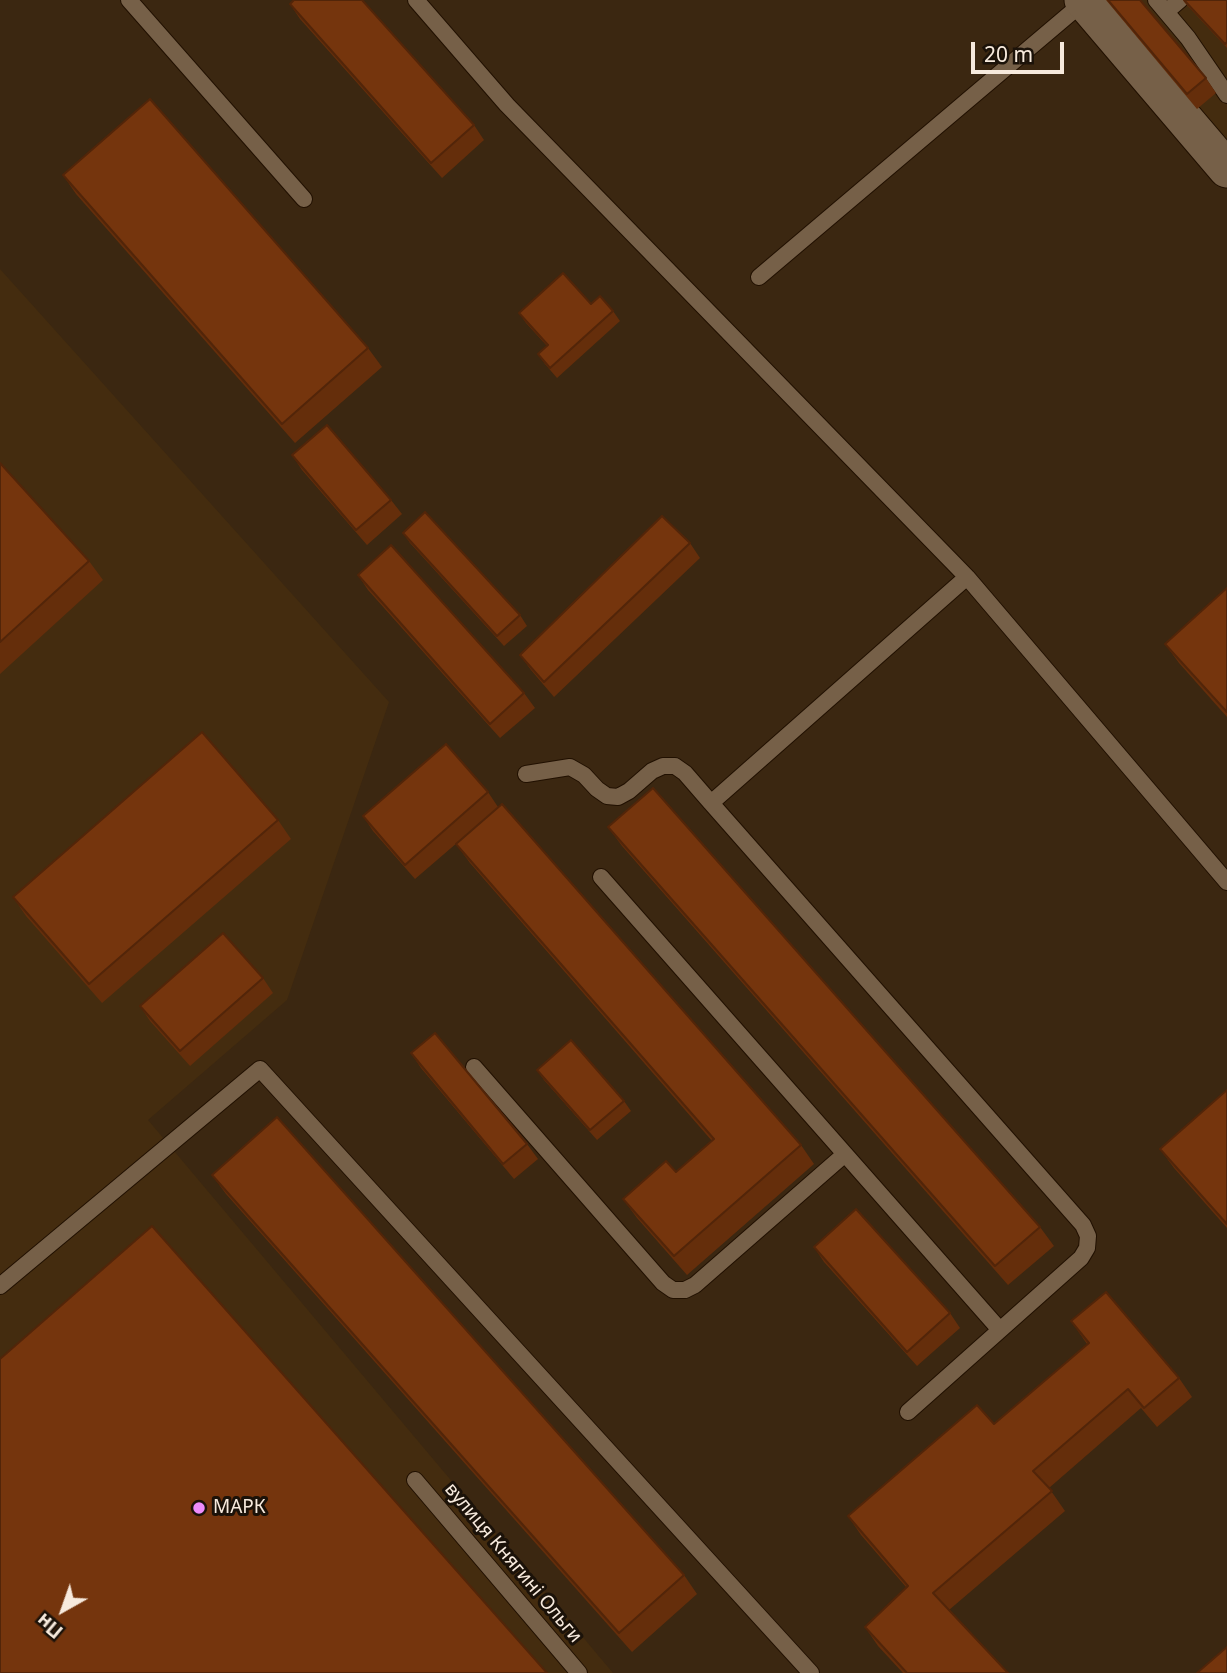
<!DOCTYPE html>
<html>
<head>
<meta charset="utf-8">
<style>
  body { margin:0 }
  #map { position:relative; width:1227px; height:1673px; overflow:hidden; background:#3b2711; font-family:"Noto Sans",sans-serif }
  canvas { display:block }
  .north { position:absolute; left:28px; top:1575px; width:70px; height:70px; -webkit-text-stroke:5px #1b1209; paint-order:stroke; rotate:220deg; font-size:19px; font-weight:700; line-height:28px; text-align:center; color:#f7eadd }
  .north::after { content:''; display:block; margin:auto; width:24px; height:32px; background:#f7eadd; clip-path:polygon(50% 0,100% 100%,50% 72%,0 100%) }
  .scale { position:absolute; left:971px; top:42px; width:93px; height:32px; box-sizing:border-box; border:4px solid #f7eadd; border-top:0; padding-left:9px; font-size:21px; line-height:24px; white-space:nowrap; color:#f7eadd; -webkit-text-stroke:5px #1b1209; paint-order:stroke }
</style>
</head>
<body>
<div id="map">
<canvas width="1227" height="1673"></canvas>
<div class="north">Пн</div>
<div class="scale">20 m</div>
</div>
<script>
const ctx = document.querySelector('canvas').getContext('2d');
ctx.lineJoin = 'round';
function paint(path, color) {
  ctx.fillStyle = color;
  ctx.fill(path, 'evenodd');
}
function toPath(rows) {
  const path = new Path2D();
  for (const r of rows) {
    path.moveTo(r[0], r[1]);
    for (let i = 2; i < r.length; i += 2) path.lineTo(r[i], r[i + 1]);
  }
  return path;
}
function strokePath(path, color, width, dash) {
  ctx.strokeStyle = color;
  ctx.lineWidth = width;
  ctx.lineCap = dash ? 'butt' : 'round';
  ctx.setLineDash(dash || []);
  ctx.stroke(path);
}
function drawText(font, color, halo, rows, align = 'center') {
  ctx.font = font + ' "Noto Sans",sans-serif';
  ctx.lineWidth = 6;
  ctx.setLineDash([]);
  ctx.textBaseline = 'middle';
  ctx.strokeStyle = halo;
  ctx.fillStyle = color;
  for (const [text, x, y, turn = 0] of rows) {
    ctx.save();
    ctx.translate(x, y);
    ctx.rotate((+turn || 0) * Math.PI / 180);
    ctx.textAlign = isNaN(turn) ? turn : align;
    if (halo) ctx.strokeText(text, 0, 0);
    ctx.fillText(text, 0, 0);
    ctx.restore();
  }
}
paint(toPath([
  [1103,0,1227,0,1227,143],
  [0,269,389,702,287,1000,148,1120,613,1673,0,1673]
]), '#442c0f');
const service = toPath([
  [129,0,304,199],
  [416,0,507,105,967,577,1227,882],
  [1156,0,1188,38,1227,95],
  [1166,12,1180,0],
  [759,277,1085,1],
  [526,774,570,767,584,775,597,789,607,796,618,797,629,791,652,771,663,766,675,766,685,773,711,803],
  [601,877,1000,1330],
  [474,1067,663,1283,673,1290,685,1290,695,1285,845,1154],
  [0,1286,260,1069,811,1673],
  [908,1412,1081,1258,1087,1248,1088,1236,1083,1225,711,803,967,577],
  [415,1480,579,1673]
]);
const tertiary = toPath([
  [1083,0,1227,169]
]);
strokePath(service, '#211000', 18);
strokePath(tertiary, '#211000', 39);
strokePath(service, '#766048', 16);
strokePath(tertiary, '#766048', 37);
paint(toPath([
  [1106,0,1140,0,1206,78,1216,93,1197,109],
  [1183,0,1227,0,1227,48,1185,3],
  [290,4,474,125,484,140,442,178,300,19],
  [63,175,368,348,382,367,295,443,76,194],
  [613,311,620,321,557,378,545,364,538,354,547,346,526,323,519,313],
  [292,455,391,500,402,514,367,545,302,470],
  [0,463,89,561,103,580,0,674],
  [403,533,520,615,527,626,504,646,410,543],
  [690,543,700,558,554,697,531,670,520,655],
  [358,575,524,693,535,708,500,738,368,590],
  [1227,588,1227,717,1179,663,1165,644],
  [488,792,498,807,801,1145,814,1164,687,1275,637,1218,623,1199,676,1172,712,1141,470,863,456,844,472,830,415,879,373,831,363,816],
  [278,820,291,839,102,1003,26,916,13,897],
  [608,827,1040,1227,1054,1246,1008,1285,622,846],
  [263,978,273,993,190,1066,150,1021,140,1006],
  [411,1053,527,1144,538,1159,514,1179,421,1068],
  [537,1070,624,1101,631,1111,597,1140,544,1080],
  [1227,1090,1227,1228,1174,1168,1160,1149],
  [212,1175,684,1575,697,1594,632,1652,226,1194],
  [814,1247,950,1313,960,1328,917,1366,824,1262],
  [1071,1321,1179,1378,1192,1397,1157,1427,1141,1408,1049,1488,1065,1511,949,1610,1008,1673,903,1673,878,1646,865,1627,906,1587,861,1535,848,1516,994,1424,1087,1344]
]), '#652e0b');
const building = toPath([
  [294,0,362,0,474,125,431,163,290,4,294,0],
  [1108,0,1140,0,1206,78,1187,94,1108,0],
  [1184,0,1227,0,1227,42,1225,44,1184,0],
  [150,99,368,348,282,424,63,175,150,99],
  [563,273,591,304,600,296,613,311,550,368,538,354,548,345,519,313,563,273],
  [327,425,391,500,356,530,292,455,327,425],
  [0,463,89,561,0,642,0,463],
  [425,512,520,615,497,636,403,533,425,512],
  [662,516,690,543,544,682,520,655,662,516],
  [391,545,524,693,490,724,358,575,391,545],
  [1227,588,1227,712,1165,644,1227,588],
  [202,732,278,820,89,984,13,897,202,732],
  [446,744,488,792,405,865,363,816,446,744],
  [653,788,1040,1227,995,1266,608,827,653,788],
  [502,804,801,1145,674,1256,623,1199,666,1161,676,1172,714,1139,456,844,502,804],
  [223,933,263,978,180,1051,140,1006,223,933],
  [435,1033,527,1144,503,1164,411,1053,435,1033],
  [571,1040,624,1101,590,1130,537,1070,571,1040],
  [1227,1090,1227,1224,1160,1149,1227,1090],
  [277,1117,684,1575,619,1633,212,1175,277,1117],
  [856,1209,950,1313,907,1352,814,1247,856,1209],
  [152,1226,547,1673,0,1673,0,1359,152,1226],
  [1106,1292,1179,1378,1144,1408,1128,1389,1033,1471,1052,1491,933,1593,1008,1673,907,1673,865,1627,908,1586,848,1516,977,1405,994,1424,1089,1343,1071,1321,1106,1292],
  [1227,1647,1227,1673,1197,1673,1227,1647]
]);
paint(building, '#75350d');
strokePath(building, '#522509', 2);
for (const [x, y, r, color] of [
  [199,1508,7,"#ed8cfa"]
]) {
  const dot = new Path2D();
  dot.arc(x, y, r, 0, 2 * Math.PI);
  ctx.fillStyle = color;
  ctx.fill(dot);
  strokePath(dot, '#1b1209', 2.5);
}
drawText('19px', '#f7eadd', '#1b1209', [
  ["МАРК",213,1508]
], 'left');
drawText('19px', '#f7eadd', '#1b1209', [
  ["вулиця Княгині Ольги",513,1563,50]
]);
</script>
</body>
</html>
